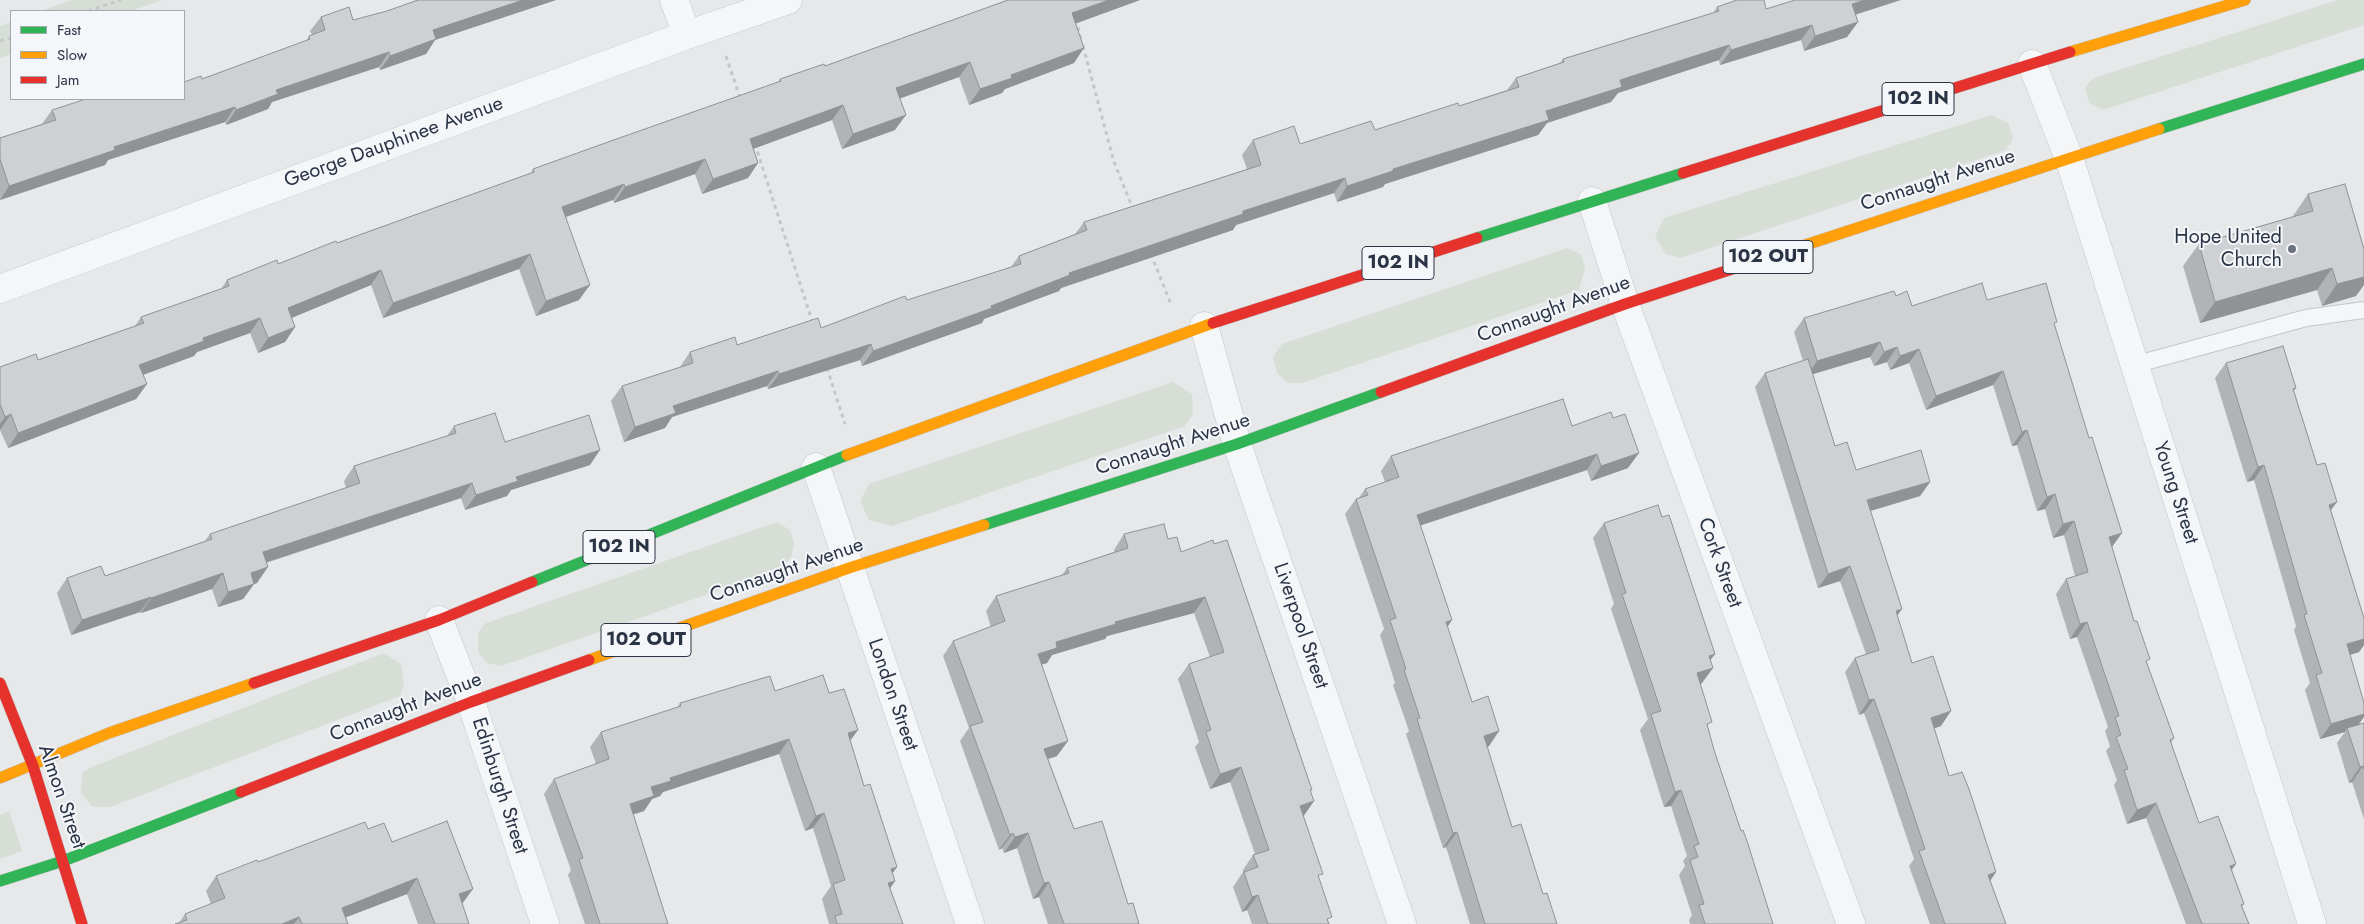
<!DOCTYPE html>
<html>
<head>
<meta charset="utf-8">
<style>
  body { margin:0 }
  #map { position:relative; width:2364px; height:924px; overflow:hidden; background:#e6e8ea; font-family:Jost,sans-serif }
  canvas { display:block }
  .legend { position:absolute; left:10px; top:10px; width:175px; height:90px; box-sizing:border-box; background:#f4f6f9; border:1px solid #a4a8b1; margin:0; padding:6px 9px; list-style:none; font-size:15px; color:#2b3445 }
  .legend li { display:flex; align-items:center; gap:10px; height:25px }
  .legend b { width:25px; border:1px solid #a4a8b1 }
</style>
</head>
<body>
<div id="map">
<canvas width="2364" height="924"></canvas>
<ul class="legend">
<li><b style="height:6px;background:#30b455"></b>Fast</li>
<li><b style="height:6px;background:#ff9f0a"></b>Slow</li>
<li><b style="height:6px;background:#e5322d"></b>Jam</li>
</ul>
</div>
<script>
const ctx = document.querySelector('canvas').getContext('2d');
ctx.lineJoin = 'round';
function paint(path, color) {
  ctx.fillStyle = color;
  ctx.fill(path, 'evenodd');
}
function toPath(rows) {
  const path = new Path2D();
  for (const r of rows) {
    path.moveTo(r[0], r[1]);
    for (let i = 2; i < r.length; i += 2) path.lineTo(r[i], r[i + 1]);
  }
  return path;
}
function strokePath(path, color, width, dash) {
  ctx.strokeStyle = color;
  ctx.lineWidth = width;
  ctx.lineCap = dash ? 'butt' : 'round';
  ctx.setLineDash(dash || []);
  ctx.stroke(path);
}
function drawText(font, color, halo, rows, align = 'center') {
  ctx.font = font + ' Jost,sans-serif';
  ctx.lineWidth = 4;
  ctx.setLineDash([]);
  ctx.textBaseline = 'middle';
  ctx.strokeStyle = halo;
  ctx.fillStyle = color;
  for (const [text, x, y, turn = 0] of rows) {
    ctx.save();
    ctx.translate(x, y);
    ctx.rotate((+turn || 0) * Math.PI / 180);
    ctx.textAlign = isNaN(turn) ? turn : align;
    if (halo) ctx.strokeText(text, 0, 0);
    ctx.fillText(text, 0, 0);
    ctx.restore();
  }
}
paint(toPath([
  [72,0,162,0,131,11,41,11],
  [2338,0,2364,0,2364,25,2103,110,2089,103,2085,87,2094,78],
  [11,22,11,54,0,58,0,26],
  [1992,115,2009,124,2013,139,2006,150,1680,258,1666,254,1655,237,1664,218],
  [1567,248,1582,255,1585,269,1579,290,1302,383,1288,383,1277,373,1273,357,1282,344],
  [1173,382,1192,394,1193,414,1185,426,892,526,869,520,860,501,869,484],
  [777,522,790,530,794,543,791,557,783,568,501,666,487,663,478,652,478,634,484,624],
  [384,653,401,664,404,683,400,696,110,807,93,807,81,793,82,773,94,766],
  [9,811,22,851,0,859,0,815]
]), '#d6ded6');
const lane = toPath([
  [2134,365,2306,318,2364,310]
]);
const street = toPath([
  [674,0,687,35],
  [2032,64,2069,158,2312,924],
  [1592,201,1625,304,1851,924],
  [0,289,687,35,788,0],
  [1204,326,1237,444,1402,924],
  [816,467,970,924],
  [439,620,471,702,545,924]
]);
const fast = toPath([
  [2159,129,2364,64],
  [1477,238,1683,173],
  [984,525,1237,444,1381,392],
  [532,582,847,455],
  [0,881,63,861,241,792]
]);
const slow = toPath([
  [2070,52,2245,0],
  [1781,253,2159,129],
  [847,455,1213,323],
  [589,660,849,568,984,525],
  [0,778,109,733,254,683]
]);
const jam = toPath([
  [1683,173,2070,52],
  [1213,323,1477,238],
  [1381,392,1625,304,1781,253],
  [0,683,33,766,82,924],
  [254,683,439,620,532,582],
  [241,792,471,702,589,660]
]);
strokePath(lane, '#c4c6c8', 18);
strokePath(street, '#c4c6c8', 29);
strokePath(fast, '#c4c6c8', 12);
strokePath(slow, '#c4c6c8', 12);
strokePath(jam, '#c4c6c8', 12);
strokePath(toPath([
  [88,11,121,0],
  [1076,19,1081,40],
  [0,41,11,38],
  [1083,46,1114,162,1133,209],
  [726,56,740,98],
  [755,144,813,324],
  [1151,254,1170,302],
  [827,368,845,424]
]), '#c5c6ca', 3, [4, 4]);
strokePath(lane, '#f5f6f7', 16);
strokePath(street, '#f5f6f7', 28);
strokePath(fast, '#30b455', 11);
strokePath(slow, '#ff9f0a', 11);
strokePath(jam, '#e5322d', 11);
paint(toPath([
  [418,0,556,0,435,40,426,54,380,70,379,67,272,102,268,109,226,125,225,122,108,160,105,165,0,200,0,138,42,124,52,110,184,99,202,79,306,41,309,36,312,35,310,31,321,17,353,20,387,11],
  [1008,0,1140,0,1076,23,1074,63,1005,89,1002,93,969,105,959,77,900,98,895,130,842,149,832,120,753,149,758,163,748,178,702,194,695,174,614,203,613,200,566,217,579,300,536,316,519,269,383,318,371,285,291,318,295,327,285,342,258,353,250,333,197,352,194,356,143,375,147,384,136,399,8,448,0,430,0,367,38,360,135,326,141,317,221,289,227,280,278,264,337,243,531,173,533,169,778,82,780,79,825,66],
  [1717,7,1856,15,1858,22,1847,37,1804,51,1801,40,1720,65,1719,60,1618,93,1611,102,1547,123,1538,135,1385,184,1383,187,1337,202,1334,193,1236,225,1233,230,1061,288,1059,291,984,319,982,323,862,366,860,360,768,389,767,386,672,417,665,428,624,442,611,401,622,386,680,367,690,352,737,345,821,328,1011,267,1019,256,1075,234,1084,222,1247,169,1242,155,1253,140,1300,144,1375,130,1459,106,1507,90,1516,78,1560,63,1563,59,1713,13],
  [2308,194,2356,296,2322,306,2317,290,2200,323,2183,266,2199,244,2293,217,2293,216],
  [1896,296,1912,306,1987,300,2055,326,2112,547,2147,664,2174,738,2171,743,2199,823,2232,870,2244,904,2242,906,2249,924,2186,924,2146,818,2127,824,2114,785,2117,780,2106,751,2110,746,2105,731,2108,727,2077,637,2070,639,2056,594,2066,579,2075,576,2064,535,2053,538,2045,509,2037,511,2017,445,2012,446,1993,385,1926,410,1909,363,1890,370,1887,362,1874,366,1870,357,1812,374,1835,446,1856,470,1930,482,1920,496,1870,511,1897,616,1912,663,1941,726,1934,728,1949,776,1996,872,1990,881,2006,924,1930,924,1909,866,1914,859,1882,764,1864,713,1859,715,1845,672,1855,658,1866,654,1840,581,1818,588,1755,387,1765,373,1803,361,1794,332,1804,318],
  [2226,363,2296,388,2294,391,2364,618,2364,645,2359,652,2350,655,2364,717,2359,724,2364,723,2364,819,2352,782,2349,783,2337,743,2345,732,2320,739,2305,690,2310,683,2294,630,2296,626,2254,480,2247,482,2215,378],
  [1613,418,1628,468,1591,481,1587,470,1421,525,1447,627,1472,702,1499,731,1489,746,1487,747,1512,827,1557,924,1470,924,1446,847,1443,848,1406,734,1409,731,1393,685,1395,683,1380,635,1384,629,1345,514,1356,499,1359,498,1365,489,1385,482,1381,471,1391,456,1572,426],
  [454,426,505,442,590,465,511,490,507,496,465,510,461,498,266,563,257,583,254,584,243,599,218,607,212,589,141,613,140,612,71,635,57,593,67,578,105,576,205,541,210,534,346,488,344,481,354,466,447,436],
  [1662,517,1715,654,1710,660,1702,683,1700,684,1708,728,1714,750,1741,831,1773,924,1690,924,1689,920,1692,915,1679,875,1685,866,1683,861,1687,856,1671,806,1664,807,1640,730,1648,719,1611,609,1614,604,1593,538,1604,523],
  [1124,534,1168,539,1181,552,1310,792,1314,801,1303,816,1329,924,1252,924,1247,910,1242,912,1233,887,1243,872,1243,870,1253,855,1255,854,1230,782,1210,789,1195,747,1199,742,1178,679,1189,664,1210,657,1194,613,1107,636,1105,639,1052,655,1047,663,1042,664,1057,756,1048,759,1074,829,1128,904,1139,924,1048,924,1039,897,1033,899,1017,848,1004,853,1002,848,999,850,960,741,969,728,943,656,953,641,991,627,986,611,996,596,1062,575,1067,568,1114,552,1114,550],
  [775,691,829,693,850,740,864,786,897,867,892,873,895,881,890,888,903,924,829,924,822,899,831,886,813,828,805,831,779,754,663,792,660,796,652,799,644,811,633,814,668,924,585,924,568,875,571,870,544,794,554,779,596,764,590,747,601,732,677,708,680,703],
  [368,829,392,842,462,904,469,924,418,924,407,894,346,917,348,924,175,924,179,923,185,914,211,904,206,891,216,876,258,862]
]), '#b1b3b5');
paint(toPath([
  [523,0,556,0,435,40,426,54,380,70,390,56,433,30],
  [1109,0,1140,0,1061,29,1072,13],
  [1865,0,1901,0,1842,19,1852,4],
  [1858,22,1847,37,1804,51,1815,36],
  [1812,25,1801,40,1720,65,1731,50],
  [1729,45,1719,60,1618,93,1611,102,1547,123,1538,135,1385,184,1383,187,1337,202,1347,186,1546,111,1620,80],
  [1084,48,1074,63,1005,89,1002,93,969,105,980,89,1011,75],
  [389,52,379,67,272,102,268,109,226,125,236,110,276,90],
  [970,62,959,77,885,104,896,88],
  [843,105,832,120,739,154,750,139],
  [235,107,225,122,108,160,105,165,0,200,9,186,114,147],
  [906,115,895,130,842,149,853,134],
  [705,159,695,174,614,203,625,187],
  [758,163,748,178,702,194,713,179],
  [1345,178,1334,193,1236,225,1233,230,1061,288,1059,291,984,319,982,323,862,366,873,351,991,306,1069,273,1243,211],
  [624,184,613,200,551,222,562,207],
  [530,254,519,269,383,318,393,303],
  [2332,268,2317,290,2200,323,2215,302],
  [381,270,371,285,277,324,288,308],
  [2364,277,2364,285,2356,296,2322,306,2337,284],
  [590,285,579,300,536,316,546,301],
  [260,318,250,333,197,352,194,356,129,380,139,365,203,338],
  [295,327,285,342,258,353,268,338],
  [1880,342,1870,357,1807,376,1817,361],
  [871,344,860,360,768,389,779,374],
  [1897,347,1887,362,1874,366,1884,352],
  [1919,349,1909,363,1890,370,1900,356],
  [778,371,767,386,672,417,665,428,624,442,635,427,673,406],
  [2003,371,1993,385,1926,410,1936,396],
  [147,384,136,399,8,448,18,433],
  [11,414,0,430,0,424,5,417],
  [2027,430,2017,445,2012,446,2022,432],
  [600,450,590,465,511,490,507,496,465,510,476,495,516,477],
  [1639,453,1628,468,1591,481,1601,466],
  [1597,454,1587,470,1407,530,1417,515],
  [2264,465,2254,480,2247,482,2258,467],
  [1930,482,1920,496,1857,515,1867,500],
  [472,483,461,498,252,567,263,552],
  [2055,494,2045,509,2037,511,2047,497],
  [2337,502,2326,517,2329,505],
  [2074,521,2064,535,2053,538,2063,524],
  [2122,533,2112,547,2099,551,2109,537],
  [1850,566,1840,581,1818,588,1828,574],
  [268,567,257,583,243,587,254,584,243,599,218,607,228,592,251,573],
  [223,573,212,589,141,613,151,598],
  [151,597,140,612,71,635,82,620],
  [1205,597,1194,613,1107,636,1105,639,1052,655,1047,663,1028,669,1038,654,1056,642,1115,622],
  [1902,609,1892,623,1896,611],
  [1452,620,1442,635,1446,622],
  [2087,622,2077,637,2070,639,2080,624],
  [2364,639,2364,645,2359,652,2336,659,2347,644],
  [1715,654,1704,669,1709,656],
  [1713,668,1702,683,1686,689,1697,673],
  [1874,699,1864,713,1859,715,1869,700],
  [1951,711,1941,726,1921,733,1931,718],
  [2364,714,2364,717,2356,728,2347,728,2345,732,2320,739,2331,724],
  [858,730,847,745,848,733],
  [1499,731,1489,746,1473,751,1484,736],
  [789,739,779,754,663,792,660,796,652,799,644,811,619,819,630,804,651,787,670,778],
  [1068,741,1057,756,1033,764,1044,749],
  [2363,766,2352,782,2349,783,2360,767],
  [1241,767,1230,782,1210,789,1220,774],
  [1681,790,1671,806,1664,807,1675,792],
  [1314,801,1303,817,1300,806],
  [2156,803,2146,818,2127,824,2137,810],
  [824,813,813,828,805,831,816,816],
  [1457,832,1446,847,1443,848,1453,833],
  [1013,833,1002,848,999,850,1010,835],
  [1028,833,1017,848,1004,853,1015,837],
  [2236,864,2226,878,2230,866],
  [897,867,886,882,891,869],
  [1996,872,1986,887,1988,875],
  [417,878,407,894,331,923,342,908],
  [895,881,885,896,888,883],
  [1049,882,1039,897,1033,899,1044,883],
  [473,889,462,904,459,894],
  [1258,895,1247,910,1242,912,1252,897],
  [299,917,294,924,282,924]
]), '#909294');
const building = toPath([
  [418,0,523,0,433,30,436,39,390,56,389,52,276,90,278,94,236,110,235,107,114,147,115,150,9,186,0,159,0,138,56,120,52,110,86,99,184,99,184,82,201,76,202,79,310,39,309,36,325,30,321,17,349,7,353,20,387,11,418,0],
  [1008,0,1109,0,1072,13,1084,48,1011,75,1012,78,980,89,970,62,896,88,906,115,853,134,843,105,750,139,758,163,713,179,705,159,625,187,624,184,562,207,590,285,546,301,530,254,393,303,381,270,288,308,295,327,268,338,260,318,203,338,204,341,139,365,147,384,18,433,11,414,5,417,0,404,0,367,36,354,38,360,144,323,141,317,229,286,227,280,277,260,278,264,336,241,337,243,534,172,533,169,608,142,781,81,780,79,824,64,825,66,1008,0],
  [1737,0,1764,0,1766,9,1795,0,1865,0,1852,4,1858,22,1815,36,1812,25,1731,50,1729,45,1620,80,1622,87,1546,111,1549,120,1393,169,1393,171,1347,186,1345,178,1243,211,1243,214,1069,273,1070,275,991,306,992,308,873,351,871,344,779,374,778,371,673,406,676,413,635,427,622,386,693,363,690,352,735,337,737,345,818,318,821,328,905,296,907,300,1021,264,1019,256,1087,230,1084,222,1261,165,1253,140,1294,126,1300,144,1371,121,1375,130,1458,103,1459,106,1519,87,1516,78,1564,62,1563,59,1719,11,1717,7,1737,0],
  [2345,184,2364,249,2364,277,2337,284,2332,268,2215,302,2199,244,2313,211,2308,194,2345,184],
  [1982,283,1987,300,2046,283,2057,322,2054,323,2089,438,2092,437,2122,533,2109,537,2134,621,2137,621,2150,659,2146,661,2174,738,2170,740,2199,823,2218,816,2236,864,2230,866,2244,904,2241,905,2249,924,2202,924,2156,803,2137,810,2124,770,2128,769,2116,737,2121,735,2115,717,2119,716,2087,622,2080,624,2066,579,2088,572,2074,521,2063,524,2055,494,2047,497,2027,430,2022,432,2003,371,1936,396,1919,349,1900,356,1897,347,1884,352,1880,342,1817,361,1804,318,1894,291,1896,296,1907,291,1912,306,1982,283],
  [2283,346,2296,388,2293,389,2317,465,2325,463,2337,502,2329,505,2364,618,2364,639,2347,644,2364,703,2364,714,2331,724,2316,675,2322,673,2304,615,2307,614,2264,465,2258,467,2226,363,2283,346],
  [1808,359,1835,446,1847,442,1856,470,1921,450,1930,482,1867,500,1902,609,1896,611,1912,663,1933,656,1951,711,1931,718,1949,776,1962,772,1969,789,1996,872,1988,875,2006,924,1945,924,1919,851,1925,849,1892,750,1874,699,1869,700,1855,658,1879,650,1850,566,1828,574,1765,373,1808,359],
  [1563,399,1572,426,1611,412,1613,418,1625,414,1639,453,1601,466,1597,454,1417,515,1452,620,1446,622,1472,702,1488,696,1499,731,1484,736,1512,827,1521,824,1543,894,1547,893,1557,924,1485,924,1457,832,1453,833,1417,719,1420,718,1404,670,1406,669,1390,620,1396,618,1356,499,1368,495,1365,489,1399,477,1391,456,1563,399],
  [495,413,505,442,589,415,600,450,516,477,518,481,476,495,472,483,263,552,268,567,251,573,254,584,228,592,223,573,151,598,151,597,82,620,67,578,101,566,105,576,212,539,210,534,360,483,354,466,456,433,454,426,495,413],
  [1658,505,1662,517,1669,515,1715,654,1709,656,1713,668,1697,673,1712,722,1707,724,1714,750,1741,831,1743,830,1747,841,1773,924,1705,924,1699,905,1704,904,1690,860,1698,857,1694,846,1699,844,1681,790,1675,792,1651,714,1661,711,1622,594,1626,593,1604,523,1658,505],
  [1164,524,1168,539,1177,537,1181,552,1213,540,1214,544,1227,540,1312,790,1310,790,1314,801,1300,806,1323,874,1318,875,1332,917,1327,919,1329,924,1268,924,1258,895,1252,897,1244,872,1258,867,1253,855,1269,850,1241,767,1220,774,1206,732,1211,730,1189,664,1224,652,1205,597,1115,622,1116,624,1056,642,1057,648,1038,654,1068,741,1044,749,1074,829,1102,821,1128,904,1133,903,1139,924,1064,924,1049,882,1044,883,1028,833,1015,837,1013,833,1010,835,970,726,983,722,953,641,1005,621,996,596,1069,573,1067,568,1128,548,1124,534,1164,524],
  [823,675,829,693,844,689,858,730,848,733,864,786,870,784,897,867,891,869,895,881,888,883,903,924,837,924,835,916,842,914,833,884,845,880,824,813,816,816,789,739,670,778,671,781,651,787,654,796,630,804,668,924,600,924,579,859,583,858,554,779,609,759,601,732,681,706,680,703,770,676,775,691,823,675],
  [2364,723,2364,769,2363,766,2360,767,2347,728,2364,723],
  [447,821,473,889,459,894,469,924,435,924,417,878,342,908,348,924,302,924,299,917,282,924,175,924,187,920,185,914,225,898,216,876,257,860,258,862,365,822,368,829,384,823,392,842,447,821]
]);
paint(building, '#ced0d3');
strokePath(building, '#909294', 1);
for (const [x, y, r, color] of [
  [2292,249,5,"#6c737f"]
]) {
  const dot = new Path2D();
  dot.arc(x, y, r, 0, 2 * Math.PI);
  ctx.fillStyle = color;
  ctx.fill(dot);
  strokePath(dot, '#f4f6f9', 2);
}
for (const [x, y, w] of [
  [1918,99,72],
  [1768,257,90],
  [1398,263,72],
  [619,547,72],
  [646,640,90]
]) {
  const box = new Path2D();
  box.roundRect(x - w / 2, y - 16.5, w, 33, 4);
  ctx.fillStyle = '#f4f6f9';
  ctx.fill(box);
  strokePath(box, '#2b3445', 1);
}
drawText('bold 19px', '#2b3445', null, [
  ["102 IN",1918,99],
  ["102 OUT",1768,257],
  ["102 IN",1398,263],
  ["102 IN",619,547],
  ["102 OUT",646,640]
]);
drawText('20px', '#2b3445', '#f4f6f9', [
  ["George Dauphinee Avenue",394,143,-20],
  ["Connaught Avenue",1938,181,-18],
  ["Connaught Avenue",1554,310,-20],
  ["Connaught Avenue",1173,445,-18],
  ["Young Street",2175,493,72],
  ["Cork Street",1719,563,70],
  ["Connaught Avenue",787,571,-19],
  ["Liverpool Street",1300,626,71],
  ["London Street",892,695,71],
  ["Connaught Avenue",406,708,-21],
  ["Edinburgh Street",499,786,72],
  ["Almon Street",61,797,71]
]);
drawText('20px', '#2b3445', '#f4f6f9', [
  ["Hope United",2282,238],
  ["Church",2282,261]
], 'right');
</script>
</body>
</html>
